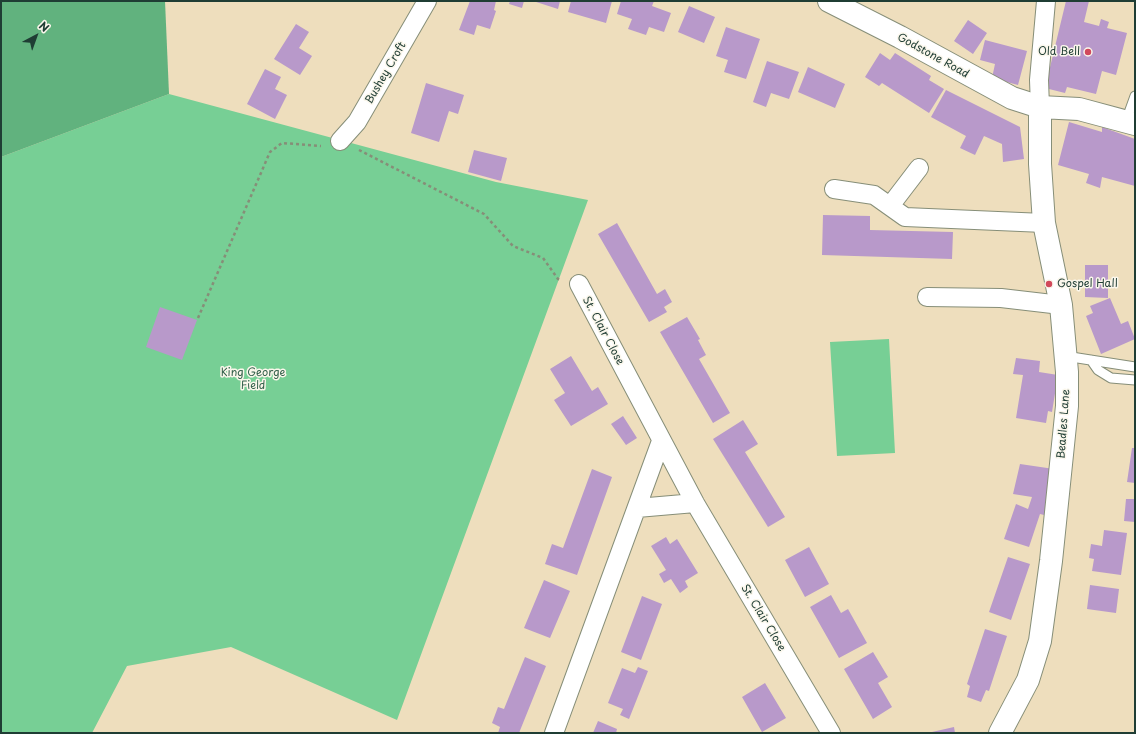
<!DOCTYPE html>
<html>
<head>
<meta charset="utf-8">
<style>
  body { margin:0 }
  #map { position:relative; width:1136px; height:734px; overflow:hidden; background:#eedebd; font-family:"Playpen Sans",sans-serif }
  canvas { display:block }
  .frame { position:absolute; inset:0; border:2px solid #1f3d34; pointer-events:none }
  .north { position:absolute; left:16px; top:16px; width:40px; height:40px; -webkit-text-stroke:3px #fbf7ec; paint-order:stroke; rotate:41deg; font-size:11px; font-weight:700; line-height:16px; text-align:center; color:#1f3d34 }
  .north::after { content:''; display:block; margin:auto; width:14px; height:18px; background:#1f3d34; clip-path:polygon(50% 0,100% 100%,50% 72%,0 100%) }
</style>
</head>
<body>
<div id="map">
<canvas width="1136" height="734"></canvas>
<div class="frame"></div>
<div class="north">N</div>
</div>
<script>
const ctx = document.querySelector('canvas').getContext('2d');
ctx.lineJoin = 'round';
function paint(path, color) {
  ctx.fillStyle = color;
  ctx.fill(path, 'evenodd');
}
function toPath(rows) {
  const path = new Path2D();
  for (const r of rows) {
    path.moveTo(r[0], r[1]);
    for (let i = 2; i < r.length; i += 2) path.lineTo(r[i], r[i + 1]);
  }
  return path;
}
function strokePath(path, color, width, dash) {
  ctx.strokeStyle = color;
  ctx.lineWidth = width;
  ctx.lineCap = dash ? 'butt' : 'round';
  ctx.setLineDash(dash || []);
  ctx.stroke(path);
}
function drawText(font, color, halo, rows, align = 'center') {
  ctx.font = font + ' "Playpen Sans",sans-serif';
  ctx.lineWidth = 3;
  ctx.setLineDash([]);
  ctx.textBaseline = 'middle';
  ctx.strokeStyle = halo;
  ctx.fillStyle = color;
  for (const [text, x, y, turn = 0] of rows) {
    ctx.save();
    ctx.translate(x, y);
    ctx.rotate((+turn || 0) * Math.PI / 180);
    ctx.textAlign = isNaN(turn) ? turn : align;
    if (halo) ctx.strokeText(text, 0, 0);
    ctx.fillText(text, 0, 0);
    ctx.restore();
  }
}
paint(toPath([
  [169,94,496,182,588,200,397,720,231,647,127,666,92,733,1,733,1,157],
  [889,339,895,453,837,456,830,342]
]), '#77cf95');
paint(toPath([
  [1,1,165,1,169,94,1,157]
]), '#61b27e');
paint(toPath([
  [470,1,496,1,494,10,496,11,490,29,477,25,474,35,459,30],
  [510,1,524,1,522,8,509,4],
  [533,1,560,1,558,9],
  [571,1,612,1,606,23,568,12],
  [621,1,654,1,652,6,671,13,664,32,649,27,646,35,628,29,632,19,617,14],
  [1066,1,1089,1,1084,22,1099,26,1101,19,1109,22,1107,28,1127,33,1116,75,1102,71,1096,94,1067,87,1065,93,1045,88],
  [689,6,715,17,704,43,678,32],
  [968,20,987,33,973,54,954,41],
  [296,24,309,32,299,48,312,56,300,75,274,59],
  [726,27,760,39,746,79,724,72,728,60,716,56],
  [985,40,1027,51,1018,85,992,78,995,64,980,60],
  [880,53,890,60,895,53,931,76,929,80,944,89,929,113,882,83,879,86,865,77],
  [767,61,799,72,789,99,771,93,766,107,753,102],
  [808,67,845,84,835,108,798,92],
  [265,69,281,77,275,89,287,95,275,119,247,104],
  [426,83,464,95,458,114,449,111,439,142,411,133],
  [946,90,1020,127,1024,159,1003,162,1002,144,984,136,975,155,960,148,966,136,931,117],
  [1069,122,1102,132,1102,127,1135,139,1135,186,1102,177,1100,188,1086,183,1089,174,1058,165],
  [474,150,507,158,501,181,468,172],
  [823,215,870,216,870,230,953,232,952,259,822,255],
  [617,223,657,294,665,289,672,302,664,307,667,312,649,322,598,234],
  [1085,265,1108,265,1108,298,1085,297],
  [1110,298,1121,324,1128,321,1135,339,1101,354,1086,316,1093,313,1090,306],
  [160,307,197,320,182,360,146,347],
  [687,317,700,339,698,340,706,355,699,359,730,413,713,423,660,332],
  [571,356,592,391,598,387,608,404,571,426,554,400,565,393,550,369],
  [1016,358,1040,361,1039,372,1058,375,1052,412,1048,411,1046,423,1016,418,1023,375,1013,374],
  [623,416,637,438,626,445,611,424],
  [743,420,758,444,745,452,785,517,768,527,713,439],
  [1132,448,1135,448,1135,483,1127,482],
  [1020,464,1054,469,1049,499,1044,515,1040,514,1029,547,1004,539,1016,504,1028,509,1032,497,1013,494],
  [592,469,612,477,577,575,545,564,552,544,563,548],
  [1126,499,1135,499,1135,522,1124,521],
  [1104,530,1127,533,1121,575,1092,571,1094,559,1089,558,1091,544,1102,546],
  [666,537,670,544,677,539,698,573,685,581,688,587,680,593,671,579,664,583,659,574,666,570,651,546],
  [809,547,829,584,805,597,785,560],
  [1008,557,1030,564,1011,620,989,612],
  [544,580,570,591,550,638,524,628],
  [1090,585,1119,589,1116,613,1087,609],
  [831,595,841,613,848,609,867,643,839,658,810,607],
  [642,596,662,604,641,660,621,652],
  [985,629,1007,636,989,691,986,690,981,702,967,697,970,686,967,684],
  [873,652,888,677,878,683,892,707,873,719,844,669],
  [525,657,546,666,519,733,498,733,500,727,492,723,498,707,504,709],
  [638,667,648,671,629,719,620,715,623,709,608,703,622,668,635,673],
  [765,683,786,718,762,732,742,697],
  [598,721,617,729,616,733,593,733],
  [954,727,955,733,932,733,932,732]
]), '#b899ca');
const service = toPath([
  [1126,121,1135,96],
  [1065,356,1135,367],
  [1091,360,1098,370,1111,378,1135,380]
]);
const minor = toPath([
  [1040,107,1039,80,1046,1],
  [340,141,357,122,427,1],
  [834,189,874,195,905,217,1044,223],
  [890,206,919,168],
  [579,284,695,503,831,733],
  [927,297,1001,298,1061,305],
  [637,508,695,503],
  [554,733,661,441]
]);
const tertiary = toPath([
  [829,1,900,37,1012,98,1040,107,1079,109,1135,124],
  [1000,733,1028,680,1040,641,1051,561,1067,406,1067,372,1061,305,1044,223,1040,164,1040,107]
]);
strokePath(service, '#868e78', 11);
strokePath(minor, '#868e78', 20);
strokePath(tertiary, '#868e78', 24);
strokePath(toPath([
  [359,150,484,214,513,246,543,258,558,279,561,280],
  [198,318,270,152,282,143,321,146]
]), '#868e78', 2.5, [3, 3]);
strokePath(service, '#fff', 9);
strokePath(minor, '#fff', 18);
strokePath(tertiary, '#fff', 22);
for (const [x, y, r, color] of [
  [1088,52,4,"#d1495b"],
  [1049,284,4,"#d1495b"]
]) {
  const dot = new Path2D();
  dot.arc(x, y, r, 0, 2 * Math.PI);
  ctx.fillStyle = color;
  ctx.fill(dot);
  strokePath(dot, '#fbf7ec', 1.5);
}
drawText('11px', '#1f3d34', '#fbf7ec', [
  ["Old Bell",1080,52],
  ["Gospel Hall",1057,284,"left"]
], 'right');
drawText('11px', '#1f3d34', '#fbf7ec', [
  ["Godstone Road",933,56,29],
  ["Bushey Croft",386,73,-60],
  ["St. Clair Close",603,331,62],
  ["Beadles Lane",1064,424,-86],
  ["St. Clair Close",763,618,59]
]);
drawText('11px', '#35624c', '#fbf7ec', [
  ["King George",253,373],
  ["Field",253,386]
]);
</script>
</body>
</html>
